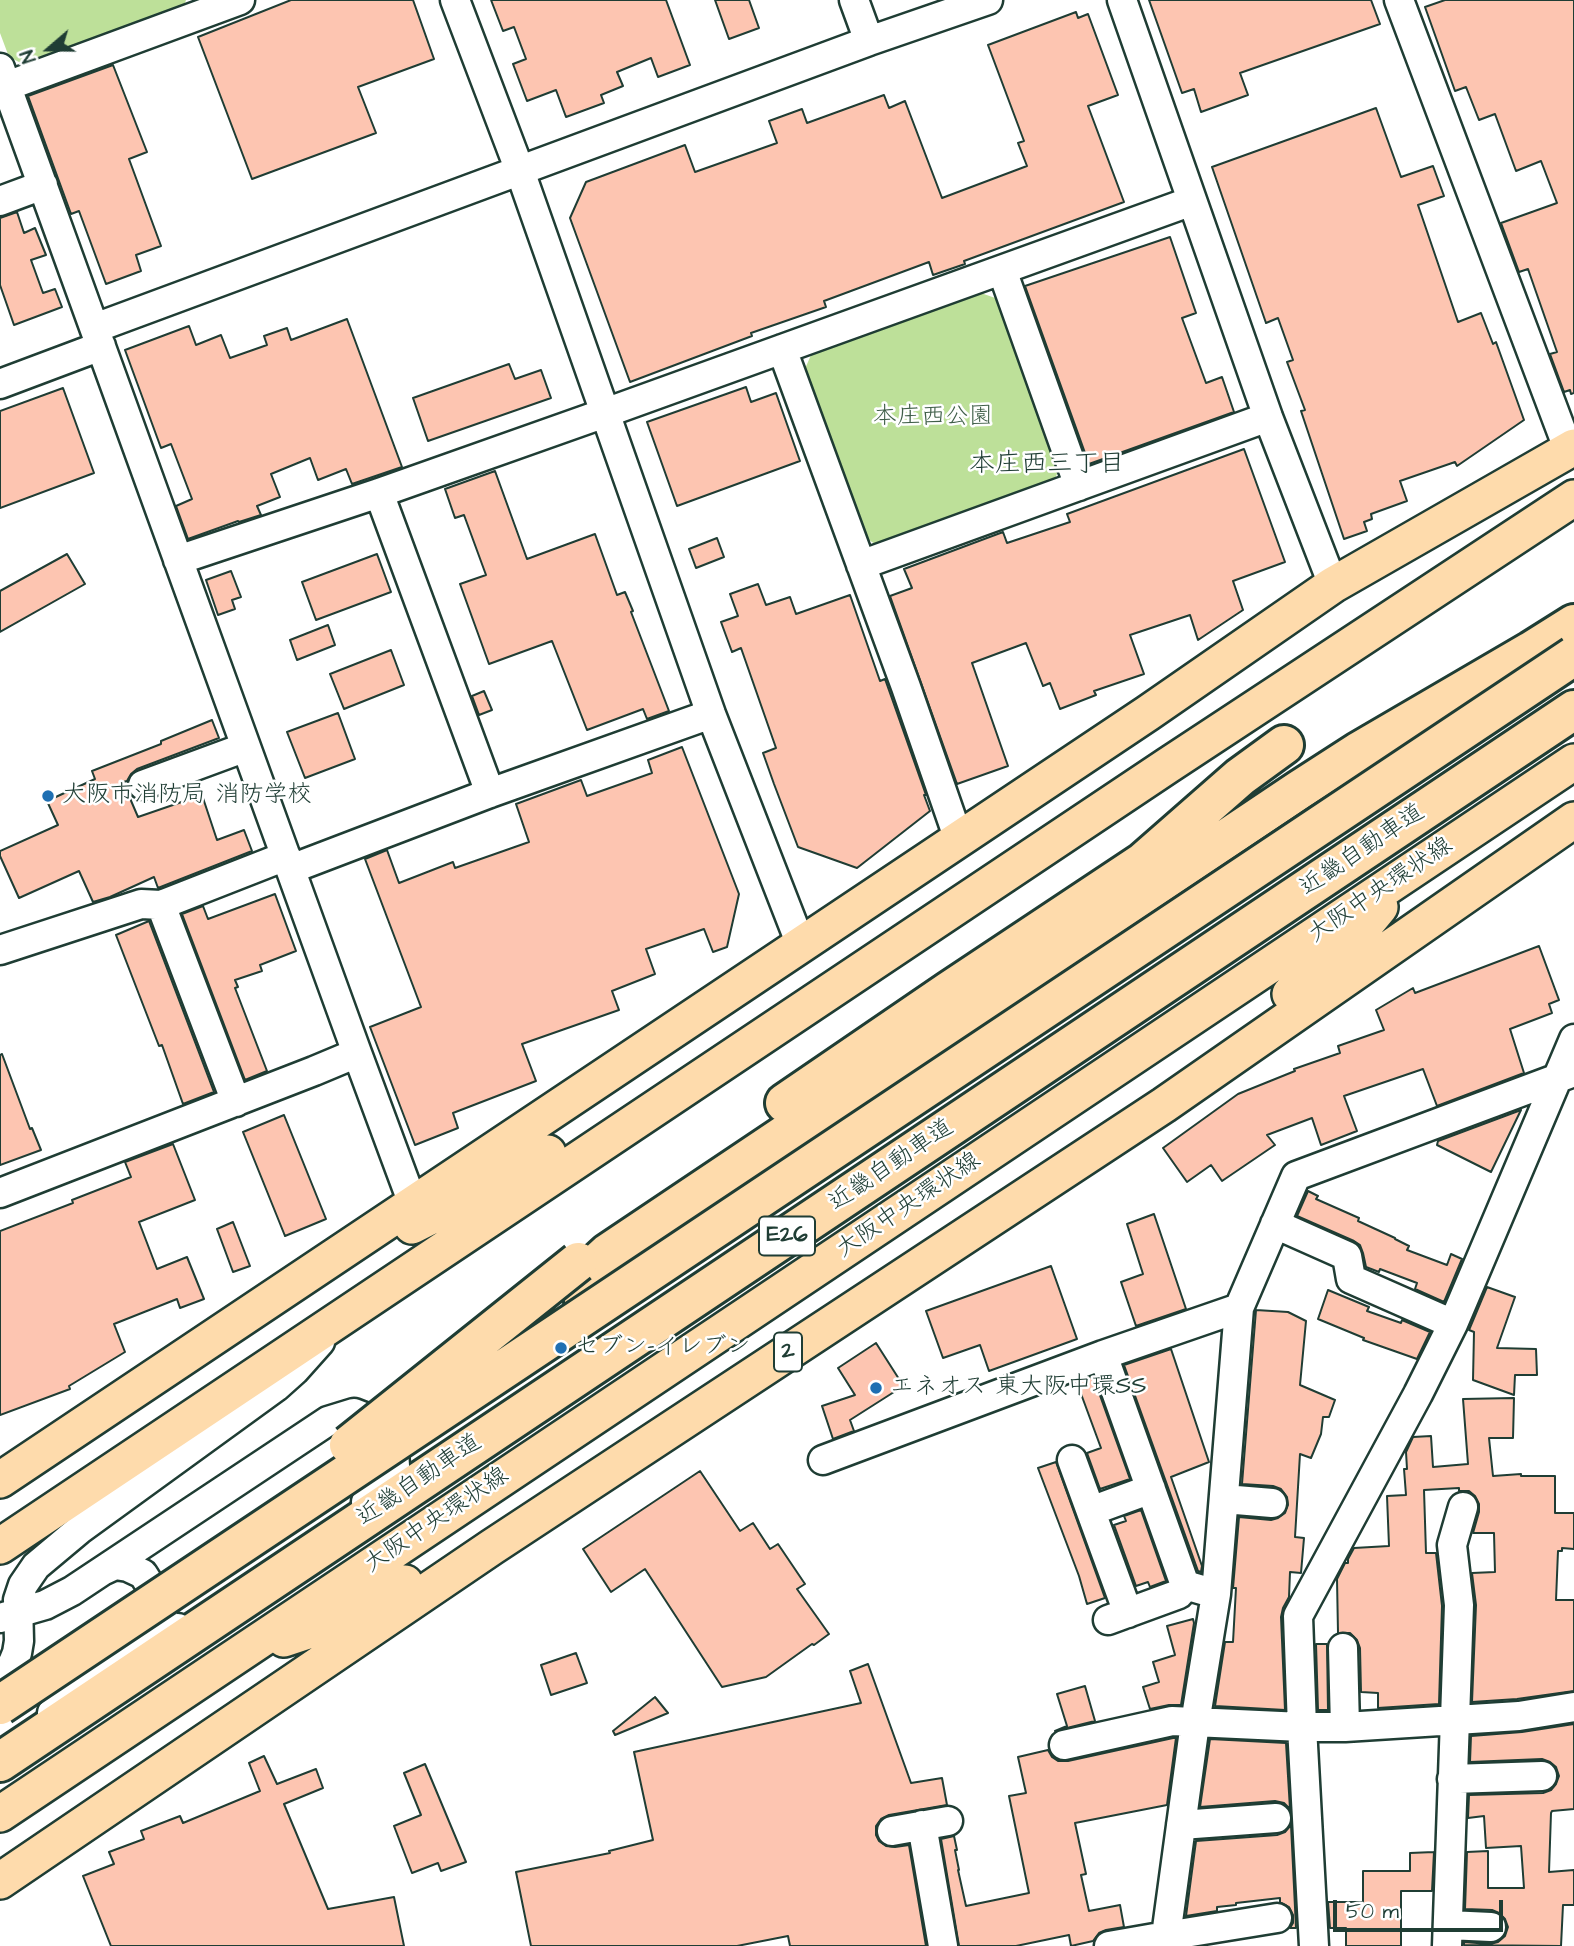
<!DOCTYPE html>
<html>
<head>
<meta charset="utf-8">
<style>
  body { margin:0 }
  #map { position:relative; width:1574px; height:1946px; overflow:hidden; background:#fff; font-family:"Architects Daughter",sans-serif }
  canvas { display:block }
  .north { position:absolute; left:14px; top:14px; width:70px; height:70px; -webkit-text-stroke:5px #fff; paint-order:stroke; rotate:250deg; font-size:19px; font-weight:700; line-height:28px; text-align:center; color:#1f3d34 }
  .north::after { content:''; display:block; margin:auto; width:24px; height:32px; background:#1f3d34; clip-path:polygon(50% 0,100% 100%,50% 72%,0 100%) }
  .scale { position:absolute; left:1333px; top:1900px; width:170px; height:32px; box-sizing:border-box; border:4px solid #1f3d34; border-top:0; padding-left:9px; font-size:21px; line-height:24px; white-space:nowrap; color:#1f3d34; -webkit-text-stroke:5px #fff; paint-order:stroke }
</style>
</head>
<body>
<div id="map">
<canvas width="1574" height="1946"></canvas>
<div class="north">N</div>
<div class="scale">50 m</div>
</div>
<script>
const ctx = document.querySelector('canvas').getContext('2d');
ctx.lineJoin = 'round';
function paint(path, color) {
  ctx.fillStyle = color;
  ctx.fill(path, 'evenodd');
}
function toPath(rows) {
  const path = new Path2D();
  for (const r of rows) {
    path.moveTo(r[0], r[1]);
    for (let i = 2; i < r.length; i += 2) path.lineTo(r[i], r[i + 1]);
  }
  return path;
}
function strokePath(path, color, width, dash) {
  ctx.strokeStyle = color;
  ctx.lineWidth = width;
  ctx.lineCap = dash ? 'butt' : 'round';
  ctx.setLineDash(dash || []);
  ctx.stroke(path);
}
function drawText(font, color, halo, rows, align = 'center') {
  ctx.font = font + ' "Architects Daughter","Klee One",sans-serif';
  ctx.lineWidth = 5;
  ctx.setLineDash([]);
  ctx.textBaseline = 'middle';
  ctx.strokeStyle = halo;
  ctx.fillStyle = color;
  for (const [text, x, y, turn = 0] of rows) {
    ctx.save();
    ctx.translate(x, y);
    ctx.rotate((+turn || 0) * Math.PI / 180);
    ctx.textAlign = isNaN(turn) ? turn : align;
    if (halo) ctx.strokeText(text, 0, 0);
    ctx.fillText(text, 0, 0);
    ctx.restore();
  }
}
paint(toPath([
  [0,0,186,0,184,6,25,65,9,57,0,33],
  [978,292,1001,300,1061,465,1053,483,878,546,863,536,804,371,811,355]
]), '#bde099');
const building = toPath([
  [291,0,413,0,434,59,358,87,376,133,252,179,198,37,291,0],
  [491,0,666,0,690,65,658,77,651,58,617,72,623,86,601,95,604,103,566,117,556,90,527,101,513,64,526,59,514,27,503,31,491,0],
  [715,0,749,0,759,28,729,39,715,0],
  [1149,0,1371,0,1380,24,1240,73,1248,95,1201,112,1194,89,1182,93,1149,0],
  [1445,0,1574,0,1574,393,1571,394,1570,390,1564,392,1550,354,1557,352,1528,269,1519,272,1501,223,1557,203,1541,161,1516,171,1495,114,1479,120,1466,87,1455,91,1425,7,1445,0],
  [1076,12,1078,18,1088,14,1118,95,1088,106,1124,202,964,261,965,264,933,275,929,262,824,301,826,307,751,333,752,336,630,382,570,218,586,182,685,145,695,172,777,143,769,121,802,109,807,123,884,95,889,108,905,101,942,198,1027,166,1018,143,1024,141,988,45,1076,12],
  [113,65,147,152,129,159,161,246,136,255,141,271,106,284,79,211,71,214,28,96,113,65],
  [1376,108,1401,177,1433,166,1444,196,1418,205,1458,322,1481,313,1493,344,1496,342,1524,420,1457,466,1455,462,1400,481,1407,501,1371,514,1372,519,1364,522,1367,531,1344,539,1301,411,1305,410,1287,362,1293,360,1278,318,1266,323,1212,167,1376,108],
  [17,212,24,233,35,228,46,255,31,260,43,293,55,289,62,307,14,325,0,285,0,218,17,212],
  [1170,237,1196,313,1182,318,1206,383,1222,377,1234,412,1089,464,1025,286,1170,237],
  [347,319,402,467,352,484,346,469,318,480,310,458,271,474,280,497,257,506,261,515,239,522,238,521,188,539,176,506,192,499,171,444,161,448,125,350,189,326,196,345,221,335,230,358,267,345,264,336,287,328,291,340,347,319],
  [509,364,515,379,541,370,551,398,428,441,413,398,509,364],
  [746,387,751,402,776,393,800,461,677,506,647,422,746,387],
  [63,388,94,473,0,508,0,411,63,388],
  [1244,449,1285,562,1233,581,1243,610,1198,640,1190,615,1130,635,1144,674,1094,691,1096,695,1060,709,1050,683,1043,686,1026,643,972,663,1008,766,957,784,890,596,912,588,904,569,1003,532,1007,543,1070,522,1067,514,1244,449],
  [495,471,527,559,595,534,617,595,625,592,633,611,631,612,669,711,647,719,643,709,587,730,552,641,489,664,460,584,486,575,464,515,455,518,445,489,495,471],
  [717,538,724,557,696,568,689,549,717,538],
  [67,554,85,584,0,632,0,591,67,554],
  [377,554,391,592,316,620,302,582,377,554],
  [231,571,241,597,232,600,235,609,218,615,206,580,231,571],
  [758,584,766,605,790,597,796,614,850,595,880,681,885,679,890,693,926,795,924,795,930,811,857,868,798,847,774,784,763,753,776,748,741,648,732,652,721,622,738,616,730,594,758,584],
  [328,625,335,645,297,660,290,640,328,625],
  [391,650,404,685,344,709,330,674,391,650],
  [484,691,492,710,479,715,472,696,484,691],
  [338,713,355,759,305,778,287,732,338,713],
  [212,720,219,738,137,769,131,774,127,781,123,782,138,817,202,795,217,840,244,830,252,851,158,888,154,877,110,897,93,902,79,871,19,898,0,856,0,851,58,825,47,801,95,779,92,771,161,744,161,741,212,720],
  [682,747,739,894,727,947,713,952,704,929,646,949,655,974,612,991,619,1010,522,1044,536,1081,453,1113,458,1128,415,1145,370,1027,421,1007,365,859,387,850,399,883,453,862,455,868,529,842,516,804,581,780,587,796,652,773,648,760,682,747],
  [275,894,296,951,260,965,262,971,235,980,238,987,235,988,267,1071,245,1080,182,914,203,906,208,919,275,894],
  [149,921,214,1092,183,1104,162,1045,159,1046,116,935,149,921],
  [1539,946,1559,1000,1549,1004,1552,1013,1510,1029,1524,1073,1437,1106,1423,1069,1344,1096,1357,1131,1321,1145,1312,1118,1267,1135,1275,1145,1222,1181,1211,1165,1187,1182,1163,1148,1238,1094,1295,1071,1294,1069,1340,1053,1338,1046,1384,1030,1376,1010,1413,988,1415,993,1539,946],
  [2,1054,30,1129,32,1128,41,1150,0,1165,0,1055,2,1054],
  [1521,1110,1491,1172,1437,1145,1438,1141,1521,1110],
  [284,1115,326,1219,285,1236,243,1132,284,1115],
  [173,1144,195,1200,139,1222,157,1269,187,1257,204,1299,180,1308,177,1299,114,1324,125,1352,69,1386,70,1389,0,1415,0,1231,73,1203,72,1200,131,1177,125,1162,173,1144],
  [1308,1191,1318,1196,1316,1199,1359,1218,1358,1221,1395,1238,1395,1239,1409,1246,1407,1250,1447,1265,1451,1254,1462,1259,1444,1302,1415,1289,1417,1283,1380,1269,1379,1272,1366,1267,1363,1253,1360,1245,1354,1241,1297,1216,1308,1191],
  [1154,1214,1186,1309,1136,1326,1121,1282,1143,1274,1127,1224,1154,1214],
  [233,1222,250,1266,233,1272,217,1229,233,1222],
  [1051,1266,1077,1339,989,1371,980,1345,943,1358,926,1311,1051,1266],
  [1487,1287,1515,1297,1497,1348,1536,1349,1537,1375,1515,1375,1514,1395,1473,1380,1474,1332,1469,1330,1487,1287],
  [1328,1290,1369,1307,1367,1311,1401,1323,1402,1320,1430,1332,1417,1359,1363,1340,1364,1338,1318,1319,1328,1290],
  [1256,1310,1288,1312,1306,1321,1300,1385,1335,1400,1329,1417,1323,1417,1321,1434,1311,1458,1300,1454,1295,1537,1304,1538,1301,1573,1290,1572,1289,1597,1283,1608,1281,1617,1285,1710,1215,1706,1225,1642,1233,1642,1236,1588,1233,1588,1239,1517,1271,1520,1278,1518,1285,1513,1288,1505,1287,1497,1281,1489,1273,1486,1242,1484,1256,1310],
  [876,1343,899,1379,902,1378,905,1385,850,1420,854,1431,833,1439,822,1406,855,1395,838,1368,876,1343],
  [1171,1349,1209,1462,1171,1477,1202,1566,1201,1572,1198,1571,1124,1365,1171,1349],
  [1093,1376,1130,1479,1100,1489,1087,1453,1101,1448,1077,1383,1093,1376],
  [1514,1398,1513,1438,1489,1438,1493,1476,1521,1474,1521,1476,1555,1476,1555,1513,1574,1513,1574,1549,1562,1548,1562,1551,1558,1551,1556,1600,1574,1600,1574,1691,1517,1699,1472,1702,1476,1605,1472,1573,1495,1572,1494,1533,1473,1533,1479,1512,1479,1504,1475,1496,1469,1491,1459,1491,1459,1488,1424,1490,1426,1553,1436,1553,1442,1606,1439,1704,1378,1708,1378,1693,1361,1692,1360,1648,1357,1640,1350,1633,1338,1633,1337,1579,1345,1563,1348,1563,1348,1559,1354,1548,1389,1546,1387,1496,1406,1495,1404,1469,1407,1469,1406,1452,1413,1437,1431,1436,1433,1467,1468,1464,1463,1399,1514,1398],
  [1056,1462,1105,1598,1087,1604,1079,1576,1038,1468,1056,1462],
  [700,1471,740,1531,753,1523,770,1549,778,1544,805,1584,797,1589,829,1634,814,1645,812,1644,766,1677,722,1687,645,1569,611,1592,583,1549,700,1471],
  [1141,1510,1166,1581,1150,1587,1148,1582,1136,1586,1114,1525,1126,1521,1124,1516,1141,1510],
  [1193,1619,1194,1623,1181,1705,1169,1705,1150,1709,1143,1687,1159,1682,1153,1662,1175,1655,1167,1626,1193,1619],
  [1316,1644,1327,1644,1328,1710,1318,1710,1316,1644],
  [576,1653,587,1683,551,1695,541,1665,576,1653],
  [868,1664,911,1783,942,1778,947,1805,889,1815,881,1819,876,1826,876,1835,879,1841,886,1846,895,1847,909,1845,926,1946,790,1946,788,1936,737,1946,531,1946,516,1872,610,1853,609,1851,653,1840,634,1752,861,1703,850,1671,868,1664],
  [1085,1686,1095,1721,1055,1731,1067,1726,1057,1694,1085,1686],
  [655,1697,668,1713,615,1735,613,1731,655,1697],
  [1574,1724,1574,1809,1552,1811,1551,1813,1549,1872,1574,1870,1574,1905,1563,1905,1561,1946,1464,1945,1464,1942,1490,1944,1498,1942,1505,1936,1508,1927,1505,1919,1499,1913,1492,1910,1465,1909,1467,1852,1488,1851,1488,1888,1524,1888,1521,1846,1486,1848,1484,1816,1468,1818,1469,1795,1543,1793,1551,1790,1556,1784,1559,1776,1556,1767,1550,1762,1542,1759,1470,1762,1471,1736,1522,1732,1574,1724],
  [1173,1738,1176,1738,1167,1805,1075,1823,1086,1874,1081,1875,1089,1911,1120,1905,1124,1927,1106,1930,1099,1933,1093,1941,1071,1946,1069,1935,1016,1946,959,1946,941,1839,954,1836,957,1850,955,1850,959,1870,958,1870,966,1906,1029,1893,1009,1796,1026,1793,1018,1757,1048,1750,1052,1757,1058,1761,1068,1761,1173,1738],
  [1210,1739,1286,1743,1290,1809,1284,1803,1275,1801,1200,1807,1210,1739],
  [264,1756,277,1784,316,1769,323,1788,284,1804,328,1909,394,1897,404,1946,111,1946,83,1876,114,1864,109,1852,144,1839,141,1831,180,1816,183,1823,260,1791,249,1763,264,1756],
  [425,1764,466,1862,441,1871,438,1863,412,1873,394,1826,421,1815,404,1773,425,1764],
  [1291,1825,1296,1928,1290,1928,1293,1923,1293,1915,1289,1907,1280,1902,1280,1898,1236,1903,1236,1905,1217,1907,1217,1911,1186,1916,1196,1841,1277,1835,1285,1832,1291,1825],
  [1434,1852,1432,1891,1401,1891,1401,1946,1346,1946,1346,1928,1330,1928,1328,1902,1363,1902,1363,1871,1410,1871,1410,1853,1434,1852]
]);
paint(building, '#fdc5b1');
strokePath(building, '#1f3d34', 2);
const minor = toPath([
  [455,0,520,171,711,714,801,945],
  [854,0,869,41],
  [1122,0,1268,417,1333,585],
  [1399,0,1569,451],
  [0,68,357,1053,413,1204],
  [7,86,240,0],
  [0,201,43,185],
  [1002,270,1079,486],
  [95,328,869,41,988,0],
  [782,349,906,687,959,840],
  [0,384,101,346],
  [379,493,490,793],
  [178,560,379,493,605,413,1192,201],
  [861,565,1268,417],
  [143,785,246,747],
  [291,869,490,793,711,714],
  [161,905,236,1102],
  [0,950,141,904,161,905,286,856],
  [0,1193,314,1071,357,1053],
  [1275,1224,1347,1256,1351,1279,1453,1324],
  [1103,1355,1185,1585,1216,1594],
  [823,1460,1103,1355,1239,1308],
  [1072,1460,1128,1613],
  [1224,1499,1272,1503],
  [1091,1511,1151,1489],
  [102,1571,115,1565,128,1567,143,1574,160,1601,163,1611,162,1616],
  [0,1618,45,1605,72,1591,328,1421,354,1413,372,1420,380,1428,394,1451,395,1466,391,1479,366,1502],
  [1108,1620,1179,1594,1185,1585],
  [1343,1648,1345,1727],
  [0,1675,12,1665,17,1653,19,1641,18,1600,23,1585,36,1566,79,1530,276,1387,295,1370,320,1342],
  [52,1713,73,1694,92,1671,105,1660,129,1647,160,1638,178,1628],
  [1064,1745,1172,1721,1302,1727,1345,1727,1519,1716,1574,1707],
  [1452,1779,1542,1776],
  [922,1825,943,1946],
  [1181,1825,1276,1818],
  [892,1831,948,1821],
  [1448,1925,1491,1927],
  [1166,1936,1277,1918],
  [1109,1946,1166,1936,1195,1723,1216,1594,1239,1308,1296,1176,1574,1072],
  [1314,1946,1302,1727,1298,1616,1418,1394,1453,1324,1574,1039],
  [1447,1946,1459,1605,1452,1545,1463,1507]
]);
const major = toPath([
  [1290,994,1356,936,1380,907],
  [412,1226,505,1179,548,1153],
  [0,1480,1148,713,1333,585,1574,447],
  [0,1546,1167,766,1574,498],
  [284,1639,320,1627,405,1583],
  [0,1814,1574,762],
  [0,1881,492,1547,1164,1105,1574,820]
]);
const highway = toPath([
  [785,1103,949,991,1143,862,1240,777,1284,745],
  [586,1313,584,1301,590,1279,596,1264,608,1253,1299,790,1358,752,1531,651,1574,624],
  [0,1762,1574,710]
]);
strokePath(minor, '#1f3d34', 33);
strokePath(major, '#1f3d34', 40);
strokePath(highway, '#1f3d34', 44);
strokePath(minor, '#fff', 28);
strokePath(major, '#fedbac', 35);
strokePath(highway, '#fedbac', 38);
const highwayBridge = toPath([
  [349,1445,578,1262],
  [0,1705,1574,656]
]);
strokePath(highwayBridge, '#1f3d34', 44, []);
strokePath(highwayBridge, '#fedbac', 38);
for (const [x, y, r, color] of [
  [48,796,7,"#1f6fb2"],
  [561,1348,7,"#1f6fb2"],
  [876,1388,7,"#1f6fb2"]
]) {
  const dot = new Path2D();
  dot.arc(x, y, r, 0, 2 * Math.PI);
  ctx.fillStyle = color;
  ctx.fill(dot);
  strokePath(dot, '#fff', 2.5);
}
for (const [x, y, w] of [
  [787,1236,56],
  [788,1352,28]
]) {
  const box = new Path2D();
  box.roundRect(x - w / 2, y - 19.5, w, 39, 5);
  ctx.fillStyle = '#fff';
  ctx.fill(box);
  strokePath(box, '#1f3d34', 2);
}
drawText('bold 23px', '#1f3d34', null, [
  ["E26",787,1236],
  ["2",788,1352]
]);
drawText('24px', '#3f5e48', '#fff', [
  ["本庄西公園",933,418]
]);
drawText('24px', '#1f3d34', '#fff', [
  ["大阪市消防局 消防学校",62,796],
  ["セブン-イレブン",575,1348],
  ["エネオス 東大阪中環SS",890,1388]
], 'left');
drawText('24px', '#1f3d34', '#fff', [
  ["近畿自動車道",1363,851,-34],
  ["大阪中央環状線",1381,891,-34],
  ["近畿自動車道",892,1166,-34],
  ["大阪中央環状線",909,1206,-34],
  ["近畿自動車道",420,1481,-34],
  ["大阪中央環状線",437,1521,-34]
]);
drawText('26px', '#1f3d34', '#fff', [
  ["本庄西三丁目",1047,466]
]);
</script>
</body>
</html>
